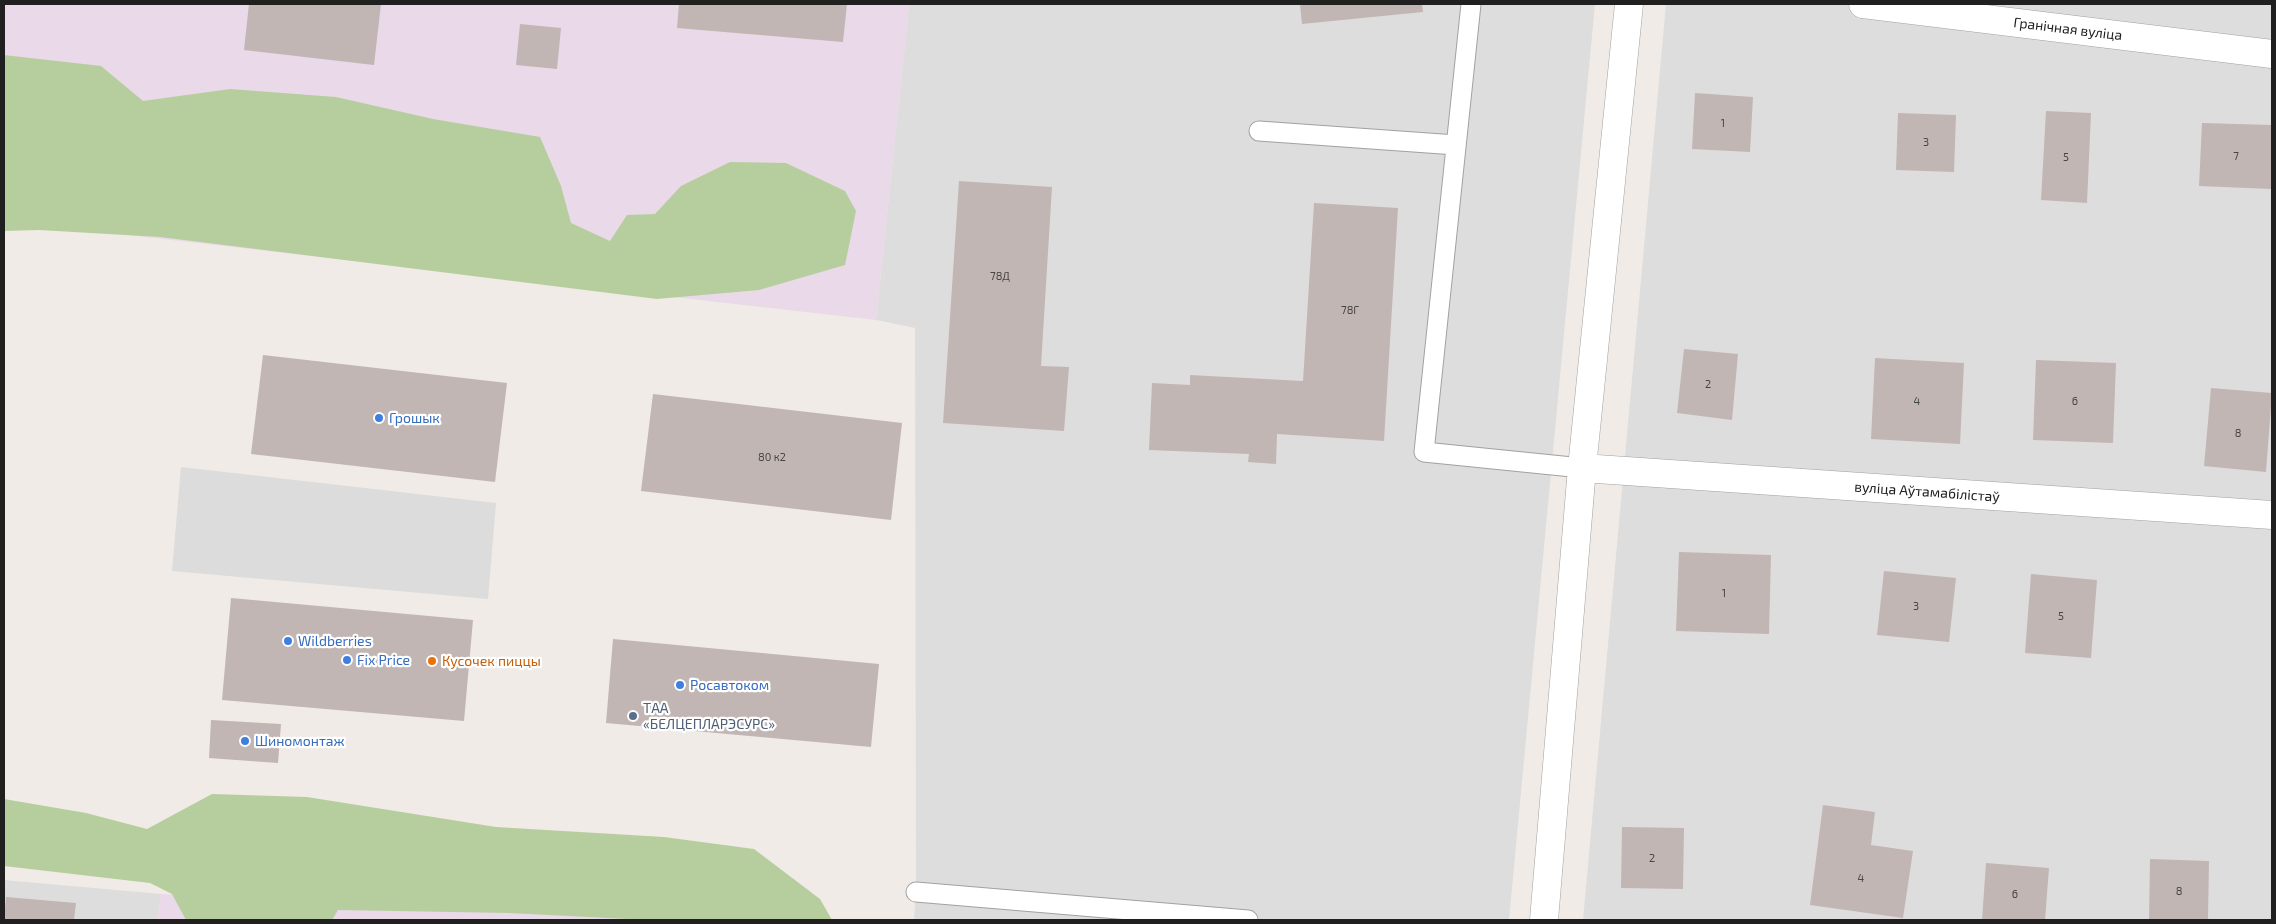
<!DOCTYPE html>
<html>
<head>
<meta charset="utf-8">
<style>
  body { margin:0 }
  #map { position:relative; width:2276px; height:924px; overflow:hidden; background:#f0ebe7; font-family:"Exo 2",sans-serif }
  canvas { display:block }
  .frame { position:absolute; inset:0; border:5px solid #202020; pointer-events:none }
</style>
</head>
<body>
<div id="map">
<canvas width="2276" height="924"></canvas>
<div class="frame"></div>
</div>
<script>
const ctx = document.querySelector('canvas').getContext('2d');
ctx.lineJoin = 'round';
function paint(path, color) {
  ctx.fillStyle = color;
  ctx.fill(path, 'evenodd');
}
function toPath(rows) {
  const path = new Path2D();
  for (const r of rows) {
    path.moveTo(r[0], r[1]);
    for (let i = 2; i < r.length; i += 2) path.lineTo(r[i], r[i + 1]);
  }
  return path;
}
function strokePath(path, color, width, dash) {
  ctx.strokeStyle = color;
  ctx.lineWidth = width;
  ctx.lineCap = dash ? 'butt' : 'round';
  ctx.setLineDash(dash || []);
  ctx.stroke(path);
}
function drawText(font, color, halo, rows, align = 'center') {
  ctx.font = font + ' "Exo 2",sans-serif';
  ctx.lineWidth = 4.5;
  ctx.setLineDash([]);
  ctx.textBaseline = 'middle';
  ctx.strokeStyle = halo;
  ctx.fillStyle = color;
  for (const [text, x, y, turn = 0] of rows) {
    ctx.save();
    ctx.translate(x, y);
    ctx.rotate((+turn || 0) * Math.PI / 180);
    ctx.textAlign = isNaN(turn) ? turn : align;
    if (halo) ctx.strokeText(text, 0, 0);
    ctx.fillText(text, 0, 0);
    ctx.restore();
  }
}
paint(toPath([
  [909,4,1595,4,1509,920,914,920,916,892,915,328,876,320],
  [1666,4,2272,4,2272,920,1583,920],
  [4,880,161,894,157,920,4,920]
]), '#dedddd');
paint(toPath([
  [4,4,909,4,876,320,4,221],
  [161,894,809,920,157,920]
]), '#e9d9e9');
paint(toPath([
  [4,55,101,66,143,101,230,89,336,97,433,119,540,137,561,186,571,223,610,241,627,215,655,214,681,186,730,162,786,163,845,191,856,211,845,265,759,290,657,299,160,237,39,230,4,231],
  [212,794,307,797,496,827,664,837,754,849,820,899,832,920,648,920,509,913,338,910,332,920,186,920,172,894,150,883,4,866,4,799,86,813,147,829]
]), '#b6ce9d');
paint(toPath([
  [181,467,496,503,488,599,172,571]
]), '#dcdcdc');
paint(toPath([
  [249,4,381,4,374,65,244,50],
  [679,4,847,4,843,42,677,28],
  [1300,4,1422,4,1423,12,1302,24],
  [520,24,561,28,557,69,516,65],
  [1695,93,1753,97,1750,152,1692,149],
  [2046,111,2091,113,2087,203,2041,200],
  [1898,113,1956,115,1954,172,1896,170],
  [2202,123,2272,125,2272,189,2199,186],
  [959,181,1052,187,1041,366,1069,367,1064,431,943,423],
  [1314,203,1398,208,1384,441,1277,434,1276,464,1248,462,1249,454,1149,450,1152,383,1190,385,1190,375,1303,381],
  [1684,349,1738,354,1732,420,1677,413],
  [263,355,507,383,495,482,251,454],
  [1875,358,1964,363,1960,444,1871,439],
  [2036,360,2116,363,2113,443,2033,440],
  [2211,388,2272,393,2266,472,2204,466],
  [653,394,902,423,891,520,641,491],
  [1679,552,1771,555,1769,634,1676,631],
  [1884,571,1956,578,1949,642,1877,635],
  [2031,574,2097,580,2091,658,2025,653],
  [231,598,473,620,464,721,222,700],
  [613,639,879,664,871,747,606,723],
  [211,720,281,724,278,763,209,758],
  [1823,805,1875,812,1871,845,1913,851,1903,918,1810,905],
  [1622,827,1684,828,1683,889,1621,888],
  [2150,859,2209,861,2208,920,2149,920],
  [1986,863,2049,868,2045,920,1982,920],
  [6,897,76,903,74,920,4,920]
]), '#c1b6b3');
const lane = toPath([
  [1471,4,1424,452,1582,468],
  [1259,131,1456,145],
  [916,892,1248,920]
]);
const street = toPath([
  [1863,4,2272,54],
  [1582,468,2272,515],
  [1544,920,1582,468,1629,4]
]);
strokePath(lane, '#a1a1a1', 21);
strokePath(street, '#a1a1a1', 29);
strokePath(lane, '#fff', 19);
strokePath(street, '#fff', 28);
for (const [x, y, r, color] of [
  [379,418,5,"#3f7fe0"],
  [288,641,5,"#3f7fe0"],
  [347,660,5,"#3f7fe0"],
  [432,661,5,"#e8710a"],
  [680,685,5,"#3f7fe0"],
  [633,716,5,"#5c6f8a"],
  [245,741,5,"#3f7fe0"]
]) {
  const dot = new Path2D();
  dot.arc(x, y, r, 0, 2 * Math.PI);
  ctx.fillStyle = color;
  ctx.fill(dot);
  strokePath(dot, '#fff', 2);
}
drawText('11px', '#484645', null, [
  ["1",1723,123],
  ["3",1926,142],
  ["7",2236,156],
  ["5",2066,157],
  ["78Д",1000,276],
  ["78Г",1350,310],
  ["2",1708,384],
  ["4",1917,401],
  ["6",2075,401],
  ["8",2238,433],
  ["80 к2",772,457],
  ["1",1724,593],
  ["3",1916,606],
  ["5",2061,616],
  ["2",1652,858],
  ["4",1861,878],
  ["8",2179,891],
  ["6",2015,894]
]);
drawText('14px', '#202020', '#fff', [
  ["Гранічная вуліца",2068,29,7],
  ["вуліца Аўтамабілістаў",1927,492,4]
]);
drawText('14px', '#366cbe', '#fff', [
  ["Грошык",389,418],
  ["Wildberries",298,641],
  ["Fix Price",357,660],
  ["Росавтоком",690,685],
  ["Шиномонтаж",255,741]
], 'left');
drawText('14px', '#c56008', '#fff', [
  ["Кусочек пиццы",442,661]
], 'left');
drawText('14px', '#4e5e75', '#fff', [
  ["ТАА",643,708],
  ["«БЕЛЦЕПЛАРЭСУРС»",643,724]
], 'left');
</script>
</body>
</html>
